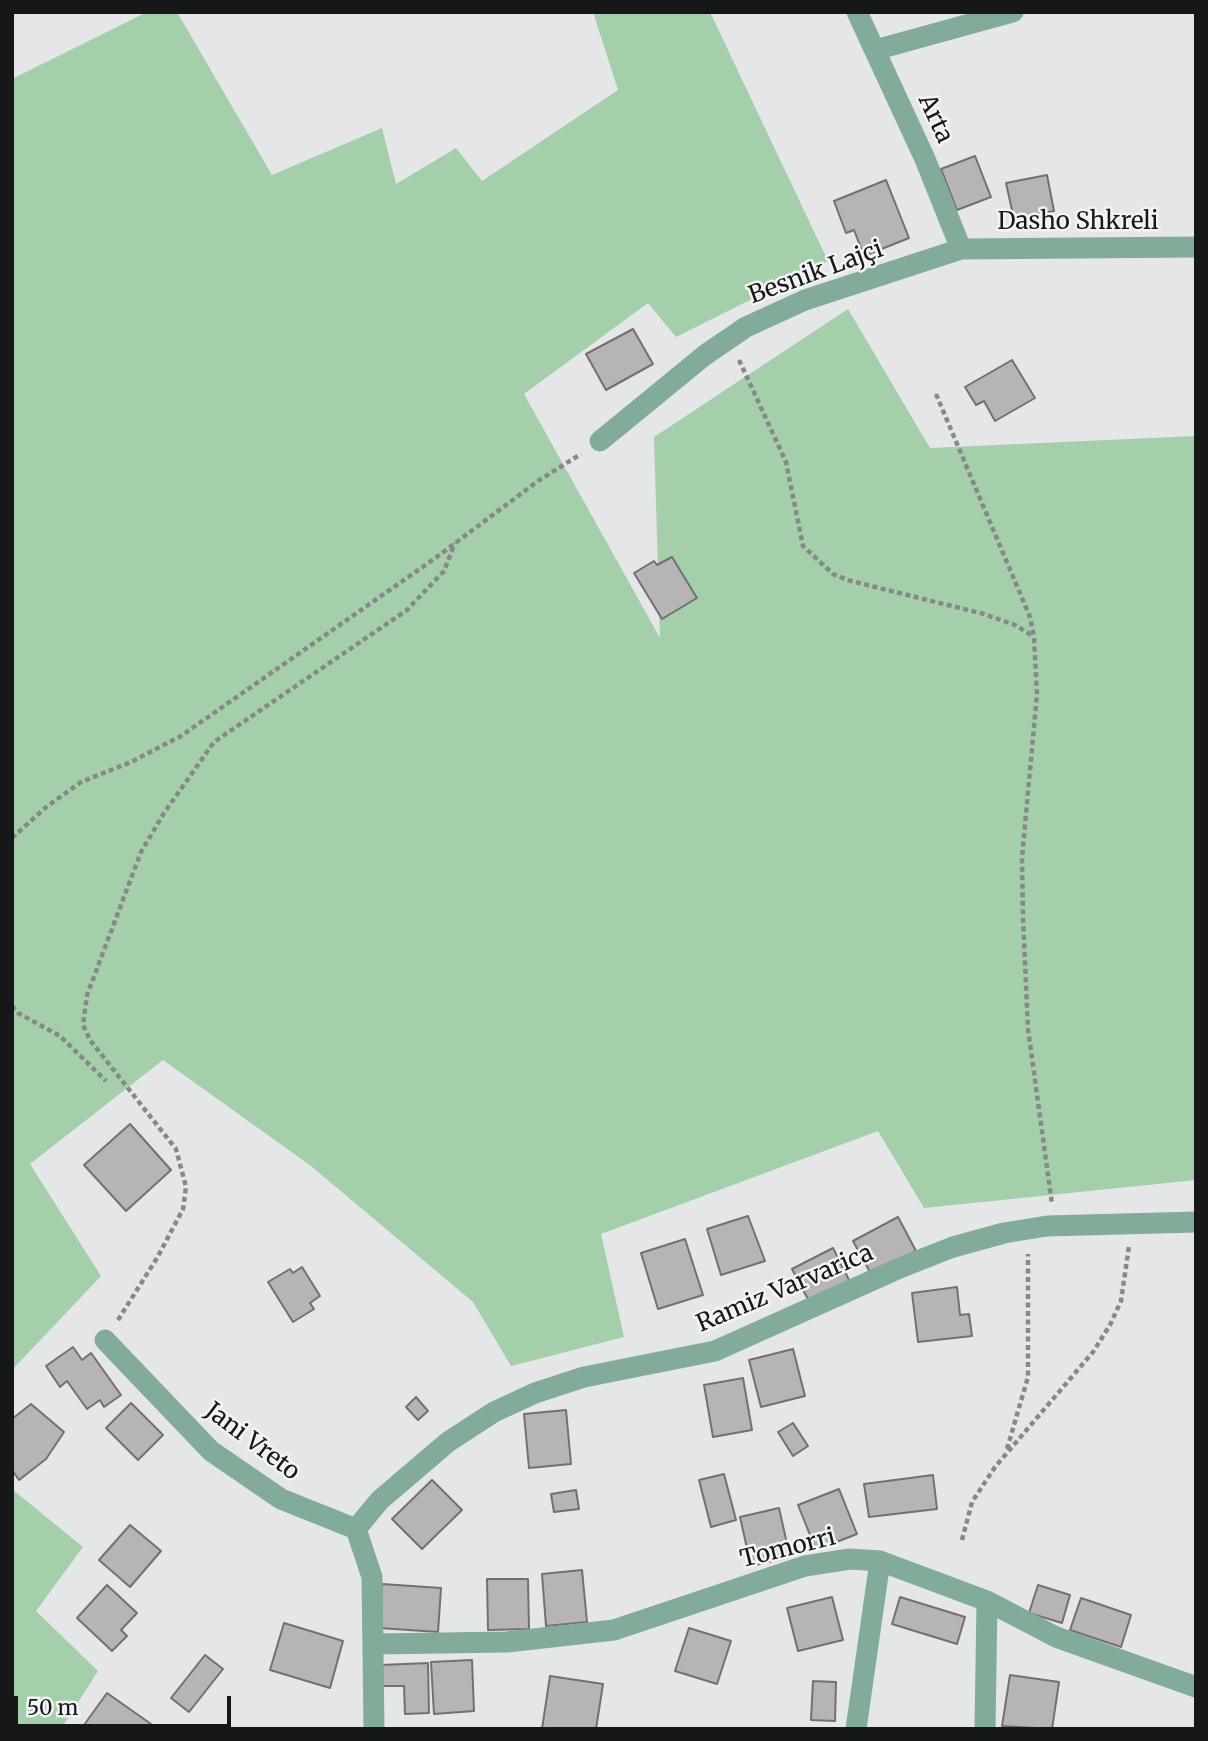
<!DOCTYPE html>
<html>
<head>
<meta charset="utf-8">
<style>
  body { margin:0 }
  #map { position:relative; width:1208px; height:1741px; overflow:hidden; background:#e5e6e8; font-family:Merriweather,serif }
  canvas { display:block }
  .frame { position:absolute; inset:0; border:14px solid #161717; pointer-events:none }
  .scale { position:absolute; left:14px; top:1696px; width:217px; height:32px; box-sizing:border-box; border:4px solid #161717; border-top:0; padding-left:9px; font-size:21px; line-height:24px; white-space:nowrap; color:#161717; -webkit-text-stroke:5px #f2f4f6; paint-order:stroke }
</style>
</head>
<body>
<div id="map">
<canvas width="1208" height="1741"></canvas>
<div class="frame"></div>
<div class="scale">50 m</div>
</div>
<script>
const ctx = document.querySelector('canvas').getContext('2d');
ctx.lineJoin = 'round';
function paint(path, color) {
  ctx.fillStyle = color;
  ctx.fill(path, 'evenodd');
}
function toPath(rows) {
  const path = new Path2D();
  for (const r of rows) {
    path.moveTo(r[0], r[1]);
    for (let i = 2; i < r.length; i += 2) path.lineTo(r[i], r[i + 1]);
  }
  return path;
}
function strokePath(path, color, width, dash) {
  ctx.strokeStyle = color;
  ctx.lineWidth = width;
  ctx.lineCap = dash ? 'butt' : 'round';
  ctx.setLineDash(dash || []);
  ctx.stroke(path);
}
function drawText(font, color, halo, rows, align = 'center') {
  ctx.font = font + ' Merriweather,serif';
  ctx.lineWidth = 5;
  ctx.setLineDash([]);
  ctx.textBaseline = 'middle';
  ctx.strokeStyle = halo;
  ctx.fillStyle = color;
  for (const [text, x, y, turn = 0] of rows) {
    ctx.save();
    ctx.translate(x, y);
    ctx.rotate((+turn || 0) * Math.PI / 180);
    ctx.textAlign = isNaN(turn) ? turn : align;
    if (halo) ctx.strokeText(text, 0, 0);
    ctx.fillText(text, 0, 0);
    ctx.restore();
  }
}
paint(toPath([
  [147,12,177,12,272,175,382,128,396,184,456,148,482,181,618,90,593,12,710,12,828,261,676,337,648,303,524,394,660,638,654,437,848,309,930,448,1196,436,1196,1180,924,1208,878,1131,601,1234,624,1337,511,1366,473,1302,311,1166,163,1060,30,1164,101,1276,12,1370,12,79],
  [12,1489,83,1547,36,1611,98,1671,61,1729,12,1729]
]), '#a4cfaa');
const building = toPath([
  [975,156,991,197,957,210,941,169,975,156],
  [1047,175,1054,211,1014,219,1006,183,1047,175],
  [886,180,909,238,864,256,854,230,846,233,834,201,886,180],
  [633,329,653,364,606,390,586,354,633,329],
  [1012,360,1035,398,995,421,984,401,976,405,965,387,1012,360],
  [672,557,697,598,662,619,634,573,654,561,657,565,672,557],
  [130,1124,171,1170,126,1211,84,1165,130,1124],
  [748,1216,765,1261,721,1275,707,1229,748,1216],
  [898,1217,916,1251,871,1274,853,1241,898,1217],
  [685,1239,703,1295,658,1309,641,1253,685,1239],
  [833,1248,850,1282,810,1303,792,1269,833,1248],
  [302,1267,320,1296,310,1303,314,1309,293,1322,268,1282,290,1269,293,1273,302,1267],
  [957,1287,960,1315,969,1314,972,1336,918,1342,912,1293,957,1287],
  [73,1347,82,1360,91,1353,121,1395,104,1407,100,1400,87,1409,67,1381,60,1387,46,1366,73,1347],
  [793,1349,805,1396,761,1407,749,1360,793,1349],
  [743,1378,752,1430,713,1437,704,1385,743,1378],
  [416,1397,428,1411,418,1420,406,1407,416,1397],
  [131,1403,163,1435,138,1460,106,1428,131,1403],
  [31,1404,64,1432,46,1459,19,1480,12,1470,12,1419,31,1404],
  [566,1410,571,1464,529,1468,524,1414,566,1410],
  [793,1423,808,1446,793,1456,778,1432,793,1423],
  [724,1474,736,1520,711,1527,699,1480,724,1474],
  [933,1475,937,1509,869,1517,864,1484,933,1475],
  [432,1480,462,1510,422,1549,392,1519,432,1480],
  [839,1489,857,1534,816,1550,798,1505,839,1489],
  [576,1490,579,1509,554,1512,551,1494,576,1490],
  [779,1508,790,1557,751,1566,740,1517,779,1508],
  [130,1525,161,1551,130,1587,99,1560,130,1525],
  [582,1570,587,1622,546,1626,542,1574,582,1570],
  [487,1579,528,1579,529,1629,488,1630,487,1579],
  [382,1584,441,1588,438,1632,379,1628,382,1584],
  [107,1585,137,1613,121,1630,127,1636,112,1651,77,1618,107,1585],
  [1038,1585,1070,1595,1062,1623,1029,1613,1038,1585],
  [832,1597,843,1640,798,1651,787,1608,832,1597],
  [900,1597,965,1617,957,1644,892,1624,900,1597],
  [1081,1598,1131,1615,1121,1647,1070,1630,1081,1598],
  [284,1623,343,1641,330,1688,270,1670,284,1623],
  [689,1628,731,1641,717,1684,675,1671,689,1628],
  [205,1655,223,1669,189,1712,171,1698,205,1655],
  [472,1660,474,1711,434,1714,431,1662,472,1660],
  [428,1663,429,1713,405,1714,404,1686,382,1686,381,1665,428,1663],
  [1010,1675,1059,1682,1052,1729,1002,1726,1010,1675],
  [550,1676,603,1684,596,1729,542,1729,550,1676],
  [813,1681,836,1682,835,1721,811,1720,813,1681],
  [107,1693,151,1724,147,1729,90,1729,84,1725,107,1693]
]);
paint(building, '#b7b4b5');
strokePath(building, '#727071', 2);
strokePath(toPath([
  [739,360,786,462,803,546,833,574,847,580,984,614,1015,625,1033,636],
  [936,394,1030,617,1034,637,1037,694,1022,858,1023,918,1028,1029,1052,1204],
  [12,838,45,808,81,782,131,762,181,736,434,559,538,481,581,454],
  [12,1006,18,1013,60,1036,106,1081],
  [118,1320,157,1258,183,1209,186,1187,176,1149,90,1040,83,1025,87,995,141,852,164,813,214,742,407,610,444,571,455,543],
  [1007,1449,1028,1377,1028,1254],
  [962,1540,972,1502,995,1467,1093,1352,1110,1325,1121,1301,1129,1246]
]), '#878889', 4.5, [5, 3.5]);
strokePath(toPath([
  [857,12,925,159,961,249],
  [875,50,1013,12],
  [600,441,705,355,746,327,805,300,961,249,1196,247],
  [105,1340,211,1451,281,1499,356,1529],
  [356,1529,380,1500,448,1442,494,1412,535,1393,584,1377,715,1351,902,1267,953,1247,1004,1233,1047,1226,1196,1222],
  [356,1529,372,1577,374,1729],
  [375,1644,507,1642,614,1630,805,1566,850,1559,880,1561,987,1601,1056,1637,1196,1687],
  [856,1729,880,1561],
  [985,1729,987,1601]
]), '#83ab9a', 21);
drawText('24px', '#161717', '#f2f4f6', [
  ["Arta",935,119,65],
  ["Dasho Shkreli",1078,222],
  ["Besnik Lajçi",816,273,-20],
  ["Ramiz Varvarica",785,1289,-23],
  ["Jani Vreto",252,1442,37],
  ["Tomorri",788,1549,-14]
]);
</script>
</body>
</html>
